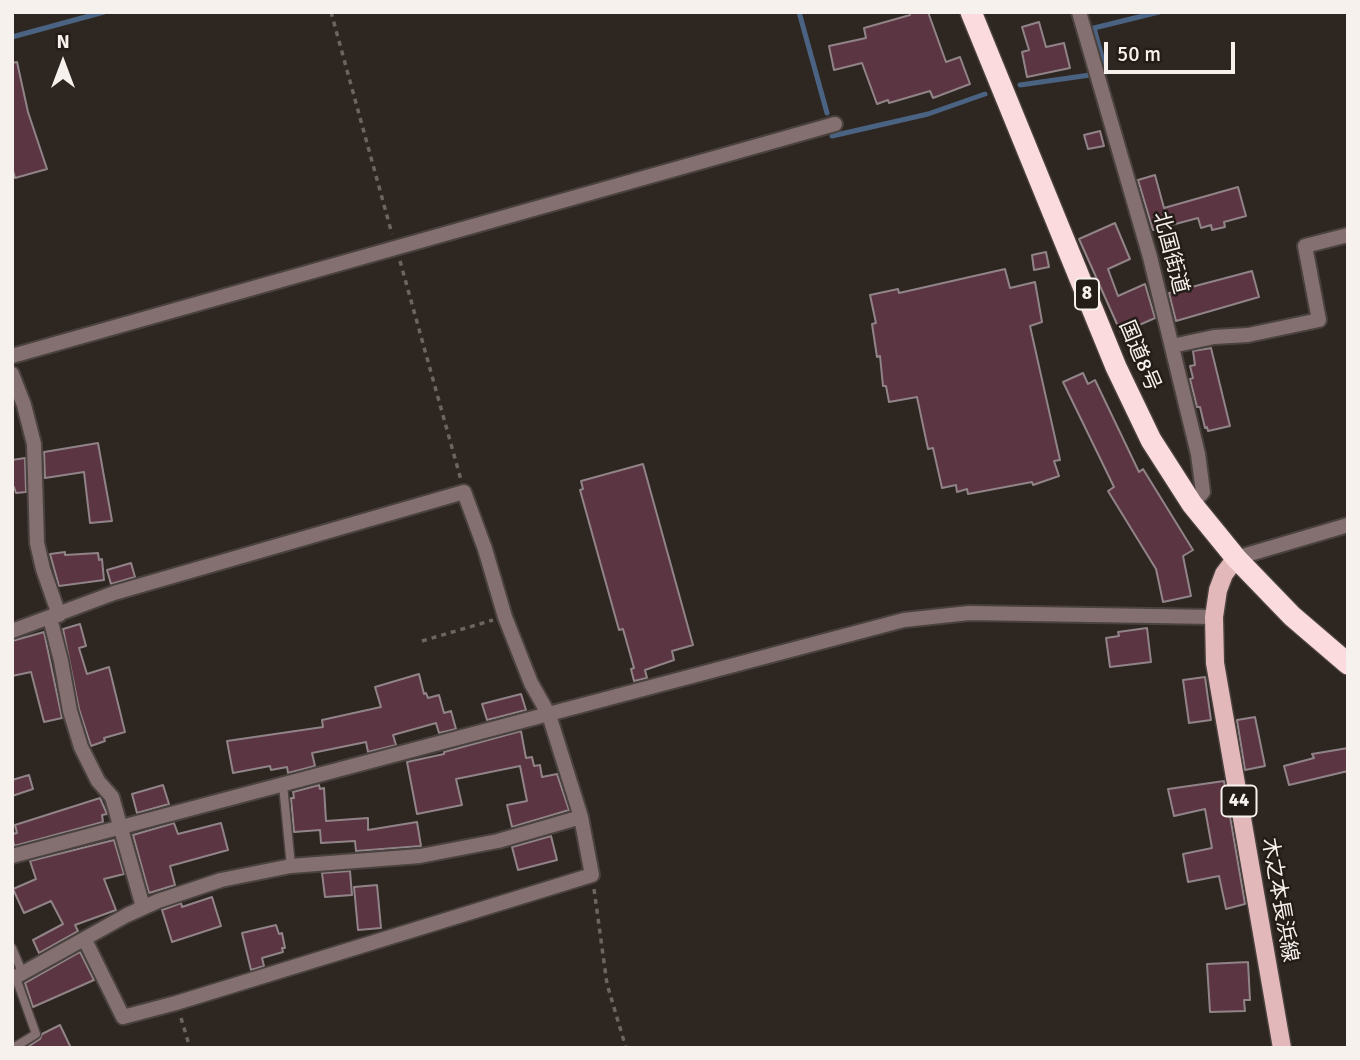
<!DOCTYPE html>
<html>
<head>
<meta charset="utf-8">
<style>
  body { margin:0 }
  #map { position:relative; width:1360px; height:1060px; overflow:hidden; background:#2e2621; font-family:Signika,sans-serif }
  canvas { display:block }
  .frame { position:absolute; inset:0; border:14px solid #f7f1ee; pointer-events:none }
  .north { position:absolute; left:28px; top:28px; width:70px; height:70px; -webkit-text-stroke:5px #241d17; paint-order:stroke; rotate:0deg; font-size:19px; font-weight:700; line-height:28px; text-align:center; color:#f7f1ee }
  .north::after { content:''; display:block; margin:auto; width:24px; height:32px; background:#f7f1ee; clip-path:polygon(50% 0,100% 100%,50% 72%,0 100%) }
  .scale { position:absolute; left:1104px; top:42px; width:131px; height:32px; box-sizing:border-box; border:4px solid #f7f1ee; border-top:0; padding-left:9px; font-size:21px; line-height:24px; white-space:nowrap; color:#f7f1ee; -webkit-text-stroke:5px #241d17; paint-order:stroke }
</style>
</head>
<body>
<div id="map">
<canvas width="1360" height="1060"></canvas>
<div class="frame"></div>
<div class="north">N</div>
<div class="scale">50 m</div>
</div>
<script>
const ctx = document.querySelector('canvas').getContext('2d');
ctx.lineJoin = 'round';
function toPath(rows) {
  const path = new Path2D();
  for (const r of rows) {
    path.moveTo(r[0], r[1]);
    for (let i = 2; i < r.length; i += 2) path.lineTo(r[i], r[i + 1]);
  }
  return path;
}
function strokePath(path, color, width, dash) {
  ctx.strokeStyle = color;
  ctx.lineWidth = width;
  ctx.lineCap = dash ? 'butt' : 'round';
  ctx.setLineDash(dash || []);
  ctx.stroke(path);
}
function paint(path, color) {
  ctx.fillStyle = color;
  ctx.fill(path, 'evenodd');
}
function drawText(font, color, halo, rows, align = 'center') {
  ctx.font = font + ' Signika,"Noto Sans JP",sans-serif';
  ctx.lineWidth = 5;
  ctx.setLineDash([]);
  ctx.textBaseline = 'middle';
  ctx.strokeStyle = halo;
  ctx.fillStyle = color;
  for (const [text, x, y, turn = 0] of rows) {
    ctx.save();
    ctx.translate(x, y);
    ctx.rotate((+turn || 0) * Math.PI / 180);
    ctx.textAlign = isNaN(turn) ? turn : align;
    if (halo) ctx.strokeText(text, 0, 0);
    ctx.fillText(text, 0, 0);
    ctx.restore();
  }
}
strokePath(toPath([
  [799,12,827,113],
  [12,37,104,12],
  [1106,72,1094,28,1159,12],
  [1020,85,1090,75],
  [832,136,928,114,985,94]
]), '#4b6382', 5);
const building = toPath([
  [909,12,928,12,946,62,960,57,970,84,933,98,930,91,889,103,888,100,877,104,862,63,834,70,829,46,866,38,864,28,910,15,909,12],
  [1039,22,1046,47,1064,43,1070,68,1027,77,1022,52,1029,50,1022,27,1039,22],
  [17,62,28,112,47,169,15,178,12,167,12,63,17,62],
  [1100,131,1104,146,1088,149,1084,135,1100,131],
  [1155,175,1164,208,1238,187,1246,216,1224,222,1225,227,1212,230,1211,225,1201,228,1198,218,1153,230,1138,180,1155,175],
  [1115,223,1130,259,1108,269,1118,296,1145,284,1155,318,1121,333,1079,239,1115,223],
  [1046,252,1049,267,1034,270,1032,255,1046,252],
  [1005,269,1010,288,1035,282,1042,322,1030,326,1060,460,1054,461,1059,476,1033,485,1032,482,968,494,967,489,957,492,956,485,942,488,933,448,928,449,917,397,889,402,886,386,883,386,880,356,877,357,872,324,876,323,870,295,898,289,899,293,1005,269],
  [1252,271,1259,297,1176,321,1169,293,1252,271],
  [1211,348,1230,426,1208,431,1207,427,1205,428,1200,407,1197,407,1190,379,1193,378,1190,366,1195,365,1193,351,1211,348],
  [1083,373,1088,384,1095,380,1139,472,1143,469,1193,550,1183,556,1191,596,1163,602,1156,569,1108,491,1114,487,1063,382,1083,373],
  [98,443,112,521,90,523,84,472,45,478,44,452,98,443],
  [25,458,26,492,16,493,14,487,12,488,12,460,25,458],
  [643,464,693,645,672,651,674,660,645,670,647,678,634,681,631,669,634,668,623,629,619,630,580,490,583,489,581,481,643,464],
  [65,552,65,555,98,553,99,560,102,559,104,580,59,586,50,554,65,552],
  [131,563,135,577,111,584,107,570,131,563],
  [80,624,86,646,79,648,87,674,109,667,125,732,104,738,105,741,91,746,79,709,63,629,80,624],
  [1147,628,1151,662,1110,667,1106,638,1119,636,1118,632,1147,628],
  [44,632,62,718,44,722,31,672,12,676,12,641,44,632],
  [419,674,424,694,426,693,428,698,439,695,444,713,451,711,456,729,439,733,436,723,393,735,396,745,368,752,366,742,312,753,315,766,288,773,287,767,271,770,270,766,233,773,227,741,323,727,322,720,381,707,375,687,419,674],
  [1205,677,1211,720,1189,723,1183,680,1205,677],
  [521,694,526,710,487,720,482,704,521,694],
  [1255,717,1265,766,1245,770,1237,720,1255,717],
  [521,731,526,758,532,757,534,766,540,765,542,777,557,774,569,810,512,827,507,805,527,801,520,766,456,779,462,805,417,814,407,762,444,754,444,752,521,731],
  [1348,748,1348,771,1289,785,1284,766,1314,758,1312,754,1348,748],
  [29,775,33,789,12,796,12,780,29,775],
  [1224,781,1245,904,1226,909,1219,876,1188,882,1183,854,1212,848,1205,809,1174,816,1168,789,1224,781],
  [163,785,169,804,137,813,132,794,163,785],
  [319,785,320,789,324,788,326,821,368,818,368,830,417,822,421,846,356,851,355,841,321,843,320,830,294,832,291,798,294,798,293,792,319,785],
  [100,798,107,814,102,815,103,822,14,846,12,834,17,833,15,825,100,798],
  [174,823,178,834,221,823,228,850,170,866,175,885,149,893,133,835,174,823],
  [551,836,557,860,518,870,512,847,551,836],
  [114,840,124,874,104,879,116,910,75,925,78,931,39,953,33,940,63,924,51,901,24,913,13,889,36,879,30,861,114,840],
  [350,871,352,895,325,897,322,873,350,871],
  [377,885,381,928,358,930,354,887,377,885],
  [212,897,221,926,172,942,162,910,181,903,182,907,212,897],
  [276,925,279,934,282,933,285,948,282,948,283,952,262,958,264,966,251,970,242,933,276,925],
  [80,952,94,980,33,1007,25,983,80,952],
  [1248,962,1250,1000,1244,1000,1245,1011,1210,1012,1207,964,1248,962],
  [60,1025,71,1048,26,1048,40,1039,42,1034,60,1025]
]);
paint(building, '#5c3542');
strokePath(building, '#918488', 2);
const lane = toPath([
  [283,785,291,866],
  [12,948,23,974],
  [13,1048,36,1034,16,978]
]);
const street = toPath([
  [1079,12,1150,257,1198,454,1203,492,1192,504],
  [1172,346,1214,337,1248,335,1319,320,1305,246,1348,235],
  [12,356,835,124],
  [12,374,24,405,34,444,37,543,43,569,59,615],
  [1236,558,1348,525],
  [50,618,61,661,70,711,81,747,98,781,112,797,143,907],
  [12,631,114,593,464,492,485,549,505,617,531,683,549,715,581,817,592,875,176,1003,123,1017,85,940],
  [12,856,904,620,969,613,1214,617],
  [12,979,127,915,158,901,221,880,291,866,420,856,498,841,581,817]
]);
const primary = toPath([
  [1236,558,1224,574,1218,590,1214,617,1215,663,1282,1048]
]);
const highway = toPath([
  [971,12,1116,367,1151,440,1192,504,1236,558,1292,616,1348,664]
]);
strokePath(lane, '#4a423e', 11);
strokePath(street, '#4a423e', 18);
strokePath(primary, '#4a423e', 21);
strokePath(highway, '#4a423e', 24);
strokePath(toPath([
  [331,12,392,234],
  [400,261,461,480],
  [422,641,493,620],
  [594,889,607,984,626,1048],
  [181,1018,190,1048]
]), '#6c6460', 3.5, [5, 5]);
strokePath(lane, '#857071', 8);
strokePath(street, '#857071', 14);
strokePath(primary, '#e3b8bb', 18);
strokePath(highway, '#fbdbdd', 21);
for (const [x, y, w] of [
  [1087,294,24],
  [1239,801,35]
]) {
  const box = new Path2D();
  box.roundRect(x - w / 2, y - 15.5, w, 31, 5);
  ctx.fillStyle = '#241d17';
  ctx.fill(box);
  strokePath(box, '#f7f1ee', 2);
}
drawText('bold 19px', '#f7f1ee', null, [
  ["8",1087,294],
  ["44",1239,801]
]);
drawText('21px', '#f7f1ee', '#241d17', [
  ["北国街道",1170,253,75],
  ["国道8号",1139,356,67],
  ["木之本長浜線",1279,900,80]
]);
</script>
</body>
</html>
